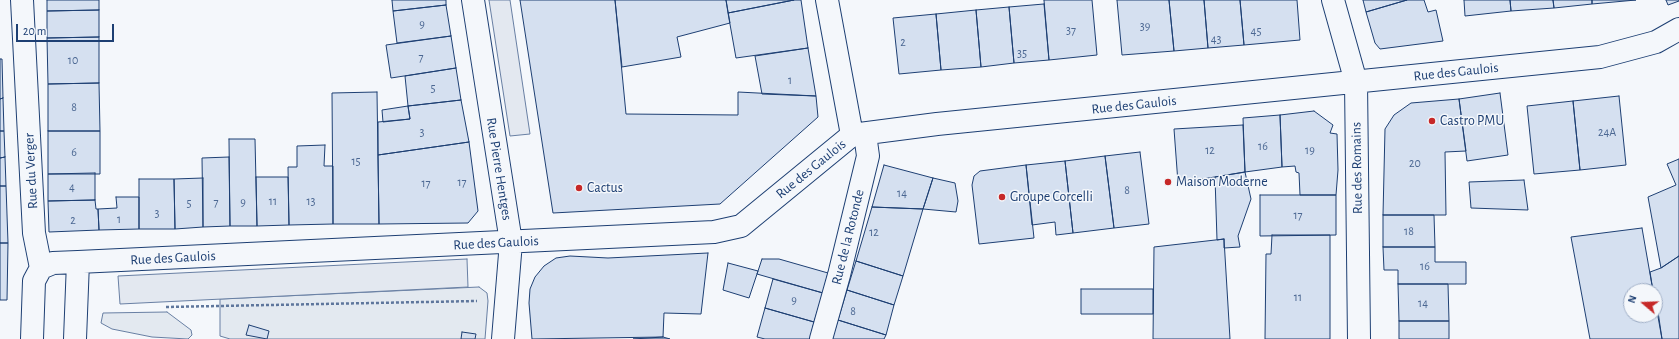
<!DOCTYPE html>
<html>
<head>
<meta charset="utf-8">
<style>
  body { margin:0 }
  #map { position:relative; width:1679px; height:339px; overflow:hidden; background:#f4f7fb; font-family:"Alegreya Sans",sans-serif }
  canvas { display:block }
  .north { position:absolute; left:1623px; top:283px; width:40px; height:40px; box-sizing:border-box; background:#f4f7fb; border:1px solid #9eadc5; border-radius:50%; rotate:289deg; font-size:11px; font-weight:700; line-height:16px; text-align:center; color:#1d3f73 }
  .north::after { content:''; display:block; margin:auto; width:14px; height:18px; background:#c62828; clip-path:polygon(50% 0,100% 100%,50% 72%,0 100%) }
  .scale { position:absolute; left:16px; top:24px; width:98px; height:18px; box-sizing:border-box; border:2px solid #1d3f73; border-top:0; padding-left:5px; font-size:12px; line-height:14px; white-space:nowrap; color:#1d3f73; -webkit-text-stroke:3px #f4f7fb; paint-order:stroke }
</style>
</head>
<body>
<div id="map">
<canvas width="1679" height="339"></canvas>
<div class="north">N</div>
<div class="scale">20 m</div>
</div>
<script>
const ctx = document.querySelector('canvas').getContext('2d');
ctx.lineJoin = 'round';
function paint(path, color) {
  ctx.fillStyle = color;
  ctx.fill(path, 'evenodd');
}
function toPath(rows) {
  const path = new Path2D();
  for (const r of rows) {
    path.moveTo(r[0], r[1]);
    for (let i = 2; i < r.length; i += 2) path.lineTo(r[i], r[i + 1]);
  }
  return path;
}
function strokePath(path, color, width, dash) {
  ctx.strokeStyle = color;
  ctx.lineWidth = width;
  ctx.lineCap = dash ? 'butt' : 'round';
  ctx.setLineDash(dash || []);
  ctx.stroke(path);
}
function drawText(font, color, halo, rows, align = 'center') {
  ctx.font = font + ' "Alegreya Sans",sans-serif';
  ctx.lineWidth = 3;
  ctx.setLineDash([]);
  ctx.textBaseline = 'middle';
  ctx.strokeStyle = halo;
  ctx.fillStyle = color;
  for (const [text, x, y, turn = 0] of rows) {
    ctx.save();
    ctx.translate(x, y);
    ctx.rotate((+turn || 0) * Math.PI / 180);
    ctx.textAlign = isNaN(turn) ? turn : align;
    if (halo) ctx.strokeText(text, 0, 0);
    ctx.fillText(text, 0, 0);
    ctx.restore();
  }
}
const green = toPath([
  [479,287,487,293,488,301,485,339,230,339,220,336,220,299,479,287],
  [167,312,191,330,192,335,188,339,152,337,112,329,101,323,103,313,167,312]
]);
paint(green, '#e3e9f0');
strokePath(green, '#687fa3', 1);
const parking = toPath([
  [489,0,510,0,530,134,510,136,489,0],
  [467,259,468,287,120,304,118,276,467,259]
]);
paint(parking, '#e3e8f0');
strokePath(parking, '#687fa3', 1);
const building = toPath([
  [47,0,99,0,99,10,47,11,47,0],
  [392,0,446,0,446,5,393,11,392,0],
  [520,0,615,0,626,114,738,115,738,92,816,96,818,117,720,204,553,213,520,0],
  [615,0,726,0,730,23,677,37,681,57,622,67,615,0],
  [726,0,794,0,728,13,726,0],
  [794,0,801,0,808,48,736,58,728,13,794,0],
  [1044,0,1092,0,1097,55,1049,60,1044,0],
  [1117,0,1169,0,1174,51,1122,55,1117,0],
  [1169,0,1204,0,1208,48,1174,51,1169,0],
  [1204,0,1240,0,1244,45,1208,48,1204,0],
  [1240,0,1297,0,1300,40,1244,45,1240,0],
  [1363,0,1407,0,1366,12,1363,0],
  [1407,0,1424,0,1428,12,1436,10,1443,41,1380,49,1375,43,1366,12,1407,0],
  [1464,0,1510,0,1511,11,1465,16,1464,0],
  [1510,0,1553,0,1554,8,1511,11,1510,0],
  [1553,0,1592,0,1592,4,1554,8,1553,0],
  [1592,0,1636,0,1592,4,1592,0],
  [1666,0,1679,0,1679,1,1668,5,1666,0],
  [1044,4,1049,60,1014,63,1009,7,1044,4],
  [446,5,451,36,397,43,393,11,446,5],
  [1009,7,1014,63,981,67,976,10,1009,7],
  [99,10,99,37,47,38,47,11,99,10],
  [976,10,981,67,941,70,936,14,976,10],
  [936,14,941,70,899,74,893,18,936,14],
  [451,36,456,68,391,78,386,45,451,36],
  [99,37,99,83,48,84,47,38,99,37],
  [808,48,816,96,762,94,755,56,808,48],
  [0,59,2,59,3,98,0,99,0,59],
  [456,68,461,100,408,106,405,76,456,68],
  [99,83,100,131,48,131,48,84,99,83],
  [377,92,379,224,333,224,332,93,377,92],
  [1500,93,1508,155,1467,161,1459,99,1500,93],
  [1619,96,1626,165,1580,170,1573,101,1619,96],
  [3,98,4,131,0,131,0,99,3,98],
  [1459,99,1466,151,1445,152,1446,215,1383,215,1385,129,1394,115,1411,103,1459,99],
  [461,100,469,142,378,155,378,122,410,119,408,106,461,100],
  [1573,101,1580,170,1534,174,1527,106,1573,101],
  [408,106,410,119,383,122,382,110,408,106],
  [1314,111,1333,125,1330,133,1337,134,1338,170,1336,195,1300,195,1299,173,1296,172,1295,166,1282,167,1280,115,1314,111],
  [1280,115,1282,167,1245,172,1243,118,1280,115],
  [1243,125,1245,172,1178,183,1174,129,1243,125],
  [0,131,4,131,5,157,0,158,0,131],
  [48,131,100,131,100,174,48,174,48,131],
  [229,139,255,139,257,226,230,226,229,139],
  [469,142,478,211,468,223,379,224,378,155,469,142],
  [325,145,324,166,333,166,333,224,289,225,288,167,297,167,297,146,325,145],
  [1140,152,1149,224,1114,228,1105,156,1140,152],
  [1105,156,1114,228,1073,233,1065,161,1105,156],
  [5,157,6,186,0,186,0,158,5,157],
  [229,157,230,226,203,227,202,158,229,157],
  [1679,159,1679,256,1661,268,1648,197,1676,185,1667,164,1679,159],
  [1065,161,1073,233,1056,235,1055,222,1032,225,1026,165,1065,161],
  [884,165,933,178,923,209,872,207,884,165],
  [1026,165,1034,238,979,244,972,185,974,176,980,171,1026,165],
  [1245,172,1251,199,1238,236,1240,247,1224,248,1224,239,1217,240,1215,177,1245,172],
  [95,173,95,200,48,201,48,174,95,173],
  [256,177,288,177,289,225,257,226,256,177],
  [203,178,203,227,175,229,174,179,203,178],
  [933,178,955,183,958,201,956,212,923,209,933,178],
  [139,179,174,179,175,229,139,229,139,179],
  [1524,180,1528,210,1471,208,1469,182,1524,180],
  [0,186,6,186,8,243,0,243,0,186],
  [1260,195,1336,195,1336,235,1260,236,1260,195],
  [116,197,139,197,139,229,99,230,98,209,117,208,116,197],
  [95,200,96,209,98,209,99,230,49,232,48,201,95,200],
  [872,207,923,209,903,276,856,261,872,207],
  [1383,215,1434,215,1435,247,1383,247,1383,215],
  [1642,228,1653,291,1631,291,1631,315,1655,315,1655,300,1662,339,1590,339,1571,237,1642,228],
  [1272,235,1330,235,1330,339,1265,339,1266,254,1271,254,1272,235],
  [1224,239,1230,339,1153,339,1154,247,1224,239],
  [0,243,8,243,7,300,0,300,0,243],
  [1383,247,1435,247,1435,262,1466,262,1466,284,1398,284,1398,270,1384,270,1383,247],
  [708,253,701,314,664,313,663,337,532,339,529,303,530,289,535,277,544,266,556,258,570,256,608,258,708,253],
  [1679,256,1679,339,1662,339,1655,291,1653,291,1650,272,1661,268,1679,256],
  [762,259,779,259,828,273,823,293,757,274,762,259],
  [856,261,903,276,894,305,847,290,856,261],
  [728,263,758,271,749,298,723,290,728,263],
  [773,279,823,293,814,322,765,308,773,279],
  [1398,284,1448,284,1449,321,1399,321,1398,284],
  [1081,289,1153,289,1153,314,1081,314,1081,289],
  [847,290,894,305,886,335,838,320,847,290],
  [765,308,814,322,810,339,765,339,757,337,765,308],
  [838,320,886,335,884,339,832,339,838,320],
  [1399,321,1449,321,1449,339,1399,339,1399,321],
  [249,325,269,331,267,339,246,335,249,325],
  [462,332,476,334,475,339,461,339,462,332],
  [663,337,670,339,633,339,663,337]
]);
paint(building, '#d5e0f0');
strokePath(building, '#1d3f73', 1);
const street = toPath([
  [22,0,34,233,41,268,34,281,32,339],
  [473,0,511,242,503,339],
  [827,0,852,135],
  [1333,0,1356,82,1359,339],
  [41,268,53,263,78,262,714,232,741,226,852,135,937,124,1600,57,1656,42,1679,29],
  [75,339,78,262],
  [821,339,839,275,868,156,865,134]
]);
strokePath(street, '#1d3f73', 24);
strokePath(toPath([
  [166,307,477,301]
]), '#5e769c', 2.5, [3, 2]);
strokePath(street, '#f4f7fb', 22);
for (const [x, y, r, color] of [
  [1432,121,4,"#c62828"],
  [1168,182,4,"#c62828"],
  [579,188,4,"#c62828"],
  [1002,197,4,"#c62828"]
]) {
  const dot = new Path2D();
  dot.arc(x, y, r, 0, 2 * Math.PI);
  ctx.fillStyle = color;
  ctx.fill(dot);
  strokePath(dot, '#f4f7fb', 1.5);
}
drawText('12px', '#4b6792', null, [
  ["9",422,24],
  ["39",1145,26],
  ["37",1071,30],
  ["45",1256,31],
  ["43",1216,39],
  ["2",903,42],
  ["35",1022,53],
  ["7",421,57],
  ["10",73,60],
  ["1",790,80],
  ["5",433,88],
  ["8",74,107],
  ["3",422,132],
  ["24A",1607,132],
  ["16",1263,146],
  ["12",1210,150],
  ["19",1310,150],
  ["6",74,152],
  ["15",356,161],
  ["20",1415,163],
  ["17",462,182],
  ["17",426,183],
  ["4",72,187],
  ["8",1127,190],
  ["14",902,193],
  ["11",273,201],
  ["13",311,201],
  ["7",216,202],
  ["9",243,202],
  ["5",189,203],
  ["3",157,213],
  ["17",1298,215],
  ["1",119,219],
  ["2",73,220],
  ["18",1409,231],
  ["12",874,232],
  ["16",1425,266],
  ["11",1298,297],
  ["9",794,300],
  ["14",1423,303],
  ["8",853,311]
]);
drawText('14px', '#1d3f73', '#f4f7fb', [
  ["Rue des Gaulois",1456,72,-6],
  ["Rue des Gaulois",1134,105,-6],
  ["Rue des Romains",1357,168,-91],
  ["Rue Pierre Hentges",499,169,81],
  ["Rue des Gaulois",811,169,-39],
  ["Rue du Verger",31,171,-93],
  ["Rue de la Rotonde",848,237,-76],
  ["Rue des Gaulois",496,243,-3],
  ["Rue des Gaulois",173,258,-3]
]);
drawText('14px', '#1d3f73', '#f4f7fb', [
  ["Castro PMU",1440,121],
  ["Maison Moderne",1176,182],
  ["Cactus",587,188],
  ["Groupe Corcelli",1010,197]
], 'left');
</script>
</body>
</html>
